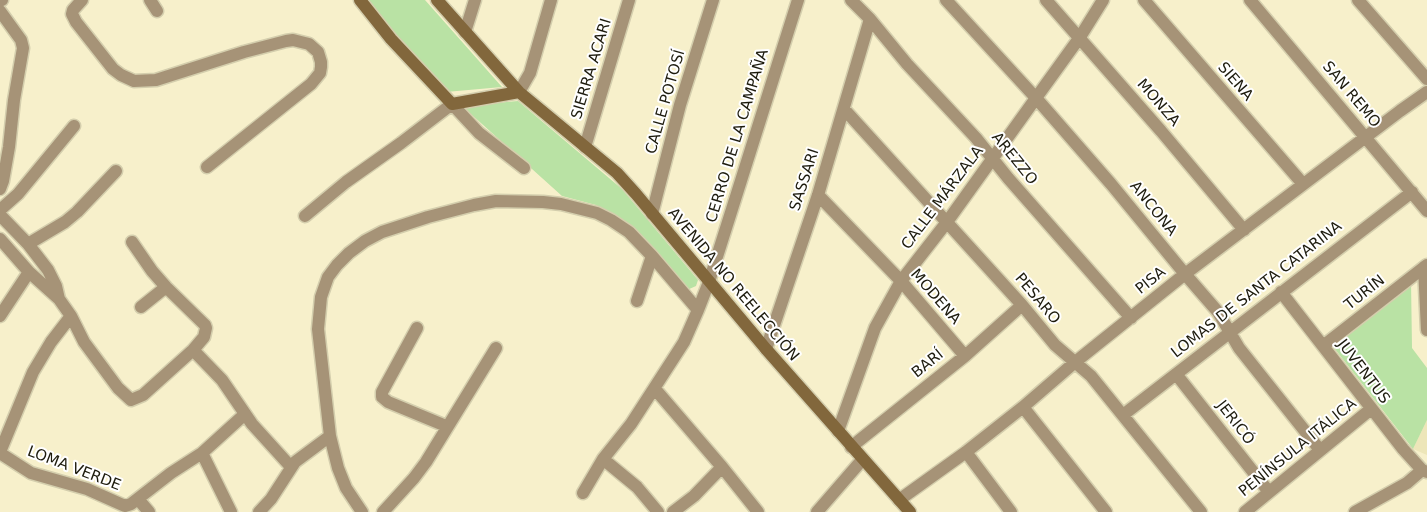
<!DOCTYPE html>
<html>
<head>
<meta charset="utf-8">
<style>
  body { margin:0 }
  canvas { display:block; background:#f7f0cb }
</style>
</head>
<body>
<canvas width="1427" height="512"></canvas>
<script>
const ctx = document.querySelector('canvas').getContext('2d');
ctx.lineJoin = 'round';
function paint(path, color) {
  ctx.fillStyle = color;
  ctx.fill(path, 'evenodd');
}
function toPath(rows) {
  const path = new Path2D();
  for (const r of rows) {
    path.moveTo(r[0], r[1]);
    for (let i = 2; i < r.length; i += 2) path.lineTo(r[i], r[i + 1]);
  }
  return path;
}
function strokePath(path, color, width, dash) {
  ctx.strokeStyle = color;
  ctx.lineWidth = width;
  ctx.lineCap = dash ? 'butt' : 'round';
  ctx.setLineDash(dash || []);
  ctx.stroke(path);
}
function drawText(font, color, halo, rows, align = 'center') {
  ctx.font = font + ' "DejaVu Sans",sans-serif';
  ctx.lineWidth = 4;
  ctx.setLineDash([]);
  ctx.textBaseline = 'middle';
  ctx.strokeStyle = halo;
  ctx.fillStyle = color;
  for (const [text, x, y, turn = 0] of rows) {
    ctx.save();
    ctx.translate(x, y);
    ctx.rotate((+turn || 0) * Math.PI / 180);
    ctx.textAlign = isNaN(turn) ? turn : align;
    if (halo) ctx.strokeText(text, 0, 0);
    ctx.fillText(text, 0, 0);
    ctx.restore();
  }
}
paint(toPath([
  [1427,420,1427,455,1413,449]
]), '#ede6b9');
paint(toPath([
  [366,0,425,0,502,87,446,92],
  [518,101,622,189,698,280,696,286,687,290,628,226,596,205,562,196,462,106],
  [1411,280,1412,348,1427,368,1427,420,1413,449,1331,344]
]), '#b9e2a4');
const street = toPath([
  [82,0,73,10,72,14,76,22,113,69,121,75,134,81,156,80,244,52,286,41,293,40,309,44,318,52,321,62,321,67,320,73,311,84,207,167],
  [150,0,157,11],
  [851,0,870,19,907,64,976,138,1008,178,1131,318],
  [946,0,1036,98,1111,184,1185,274,1218,312,1239,348,1320,450],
  [1046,0,1161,131,1244,230],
  [1144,0,1303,184],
  [1250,0,1427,211],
  [1358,0,1427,79],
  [0,1,2,0],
  [0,11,21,40,23,48,14,100,9,147,3,181,0,189],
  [465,32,475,0],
  [519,92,530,73,551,0],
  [844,109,1022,305,1055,345,1091,376,1201,512],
  [585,147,629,0],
  [818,195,901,281,965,356],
  [0,210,18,194,74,126],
  [652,214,680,105,713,0],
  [0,215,28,244,48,270,56,286,59,299],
  [305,216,346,182,401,143,452,104,479,133,524,168],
  [0,239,29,272,59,299,71,316,84,342,118,388,131,400,143,395,193,350,204,337,206,328,205,325,166,287,152,271,132,242],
  [28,244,65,222,77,212,116,171],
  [1424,267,1427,330],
  [1281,292,1403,449,1422,470,1427,472],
  [637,301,652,256],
  [141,307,166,287],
  [0,316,29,272],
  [417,328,382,392,382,397,388,402,446,426],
  [1323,346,1427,265],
  [766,349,818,195,870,19],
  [193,350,222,380,252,424,291,467],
  [1176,374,1269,492],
  [655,389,722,467,758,512],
  [1023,407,1106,512],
  [1123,415,1412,192],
  [838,431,875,328,901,281,947,222,1036,98,1080,37,1103,0],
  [851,447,965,356,1022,305],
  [0,452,33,372,51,342,71,316],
  [966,452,1011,512],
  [0,453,31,473,87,489,125,506,131,504,171,473,202,453,245,414],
  [202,453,231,512],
  [603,459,637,487,658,512],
  [583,493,603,459,631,424,675,356,684,342,698,310],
  [138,499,149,512],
  [899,500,966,452,1023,407,1074,363,1185,274,1400,111,1427,92],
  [259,512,271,499,295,462,330,436],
  [362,512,346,488,338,468,330,436,318,329,321,297,328,277,337,265,349,253,365,241,382,232,428,217,474,205,496,201,543,202,561,204,597,213,611,220,629,232,652,256,698,310,709,282,798,0],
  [383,512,414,478,426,462,496,348],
  [673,512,694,496,722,467],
  [817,512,862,460],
  [1245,512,1371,409],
  [1355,512,1407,483,1422,470]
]);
const secondary = toPath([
  [360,0,391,39,452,104,519,92],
  [437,0,519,92,617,173,636,194,766,349,910,512]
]);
strokePath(street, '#d4cead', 15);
strokePath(secondary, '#d4cead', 15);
strokePath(street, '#a69377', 12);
strokePath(secondary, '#82673c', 12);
drawText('15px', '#1d1b0d', '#fff', [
  ["SIERRA ACARI",592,69,-73],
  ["SIENA",1235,82,49],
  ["SAN REMO",1351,95,50],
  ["CALLE POTOSÍ",666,102,-74],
  ["MONZA",1158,103,49],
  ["CERRO DE LA CAMPAÑA",738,136,-73],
  ["AREZZO",1014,159,51],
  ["SASSARI",805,180,-72],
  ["CALLE MÁRZALA",943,198,-53],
  ["ANCONA",1153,209,51],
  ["PISA",1151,281,-39],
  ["AVENIDA NO REELECCIÓN",733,285,50],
  ["LOMAS DE SANTA CATARINA",1257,290,-38],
  ["TURÍN",1365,293,-38],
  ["MODENA",935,297,49],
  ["PESARO",1037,299,50],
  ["BARÍ",928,364,-39],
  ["JUVENTUS",1363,372,53],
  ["JERICÓ",1235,423,52],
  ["PENÍNSULA ITÁLICA",1298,448,-39],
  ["LOMA VERDE",74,469,21]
]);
</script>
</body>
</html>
